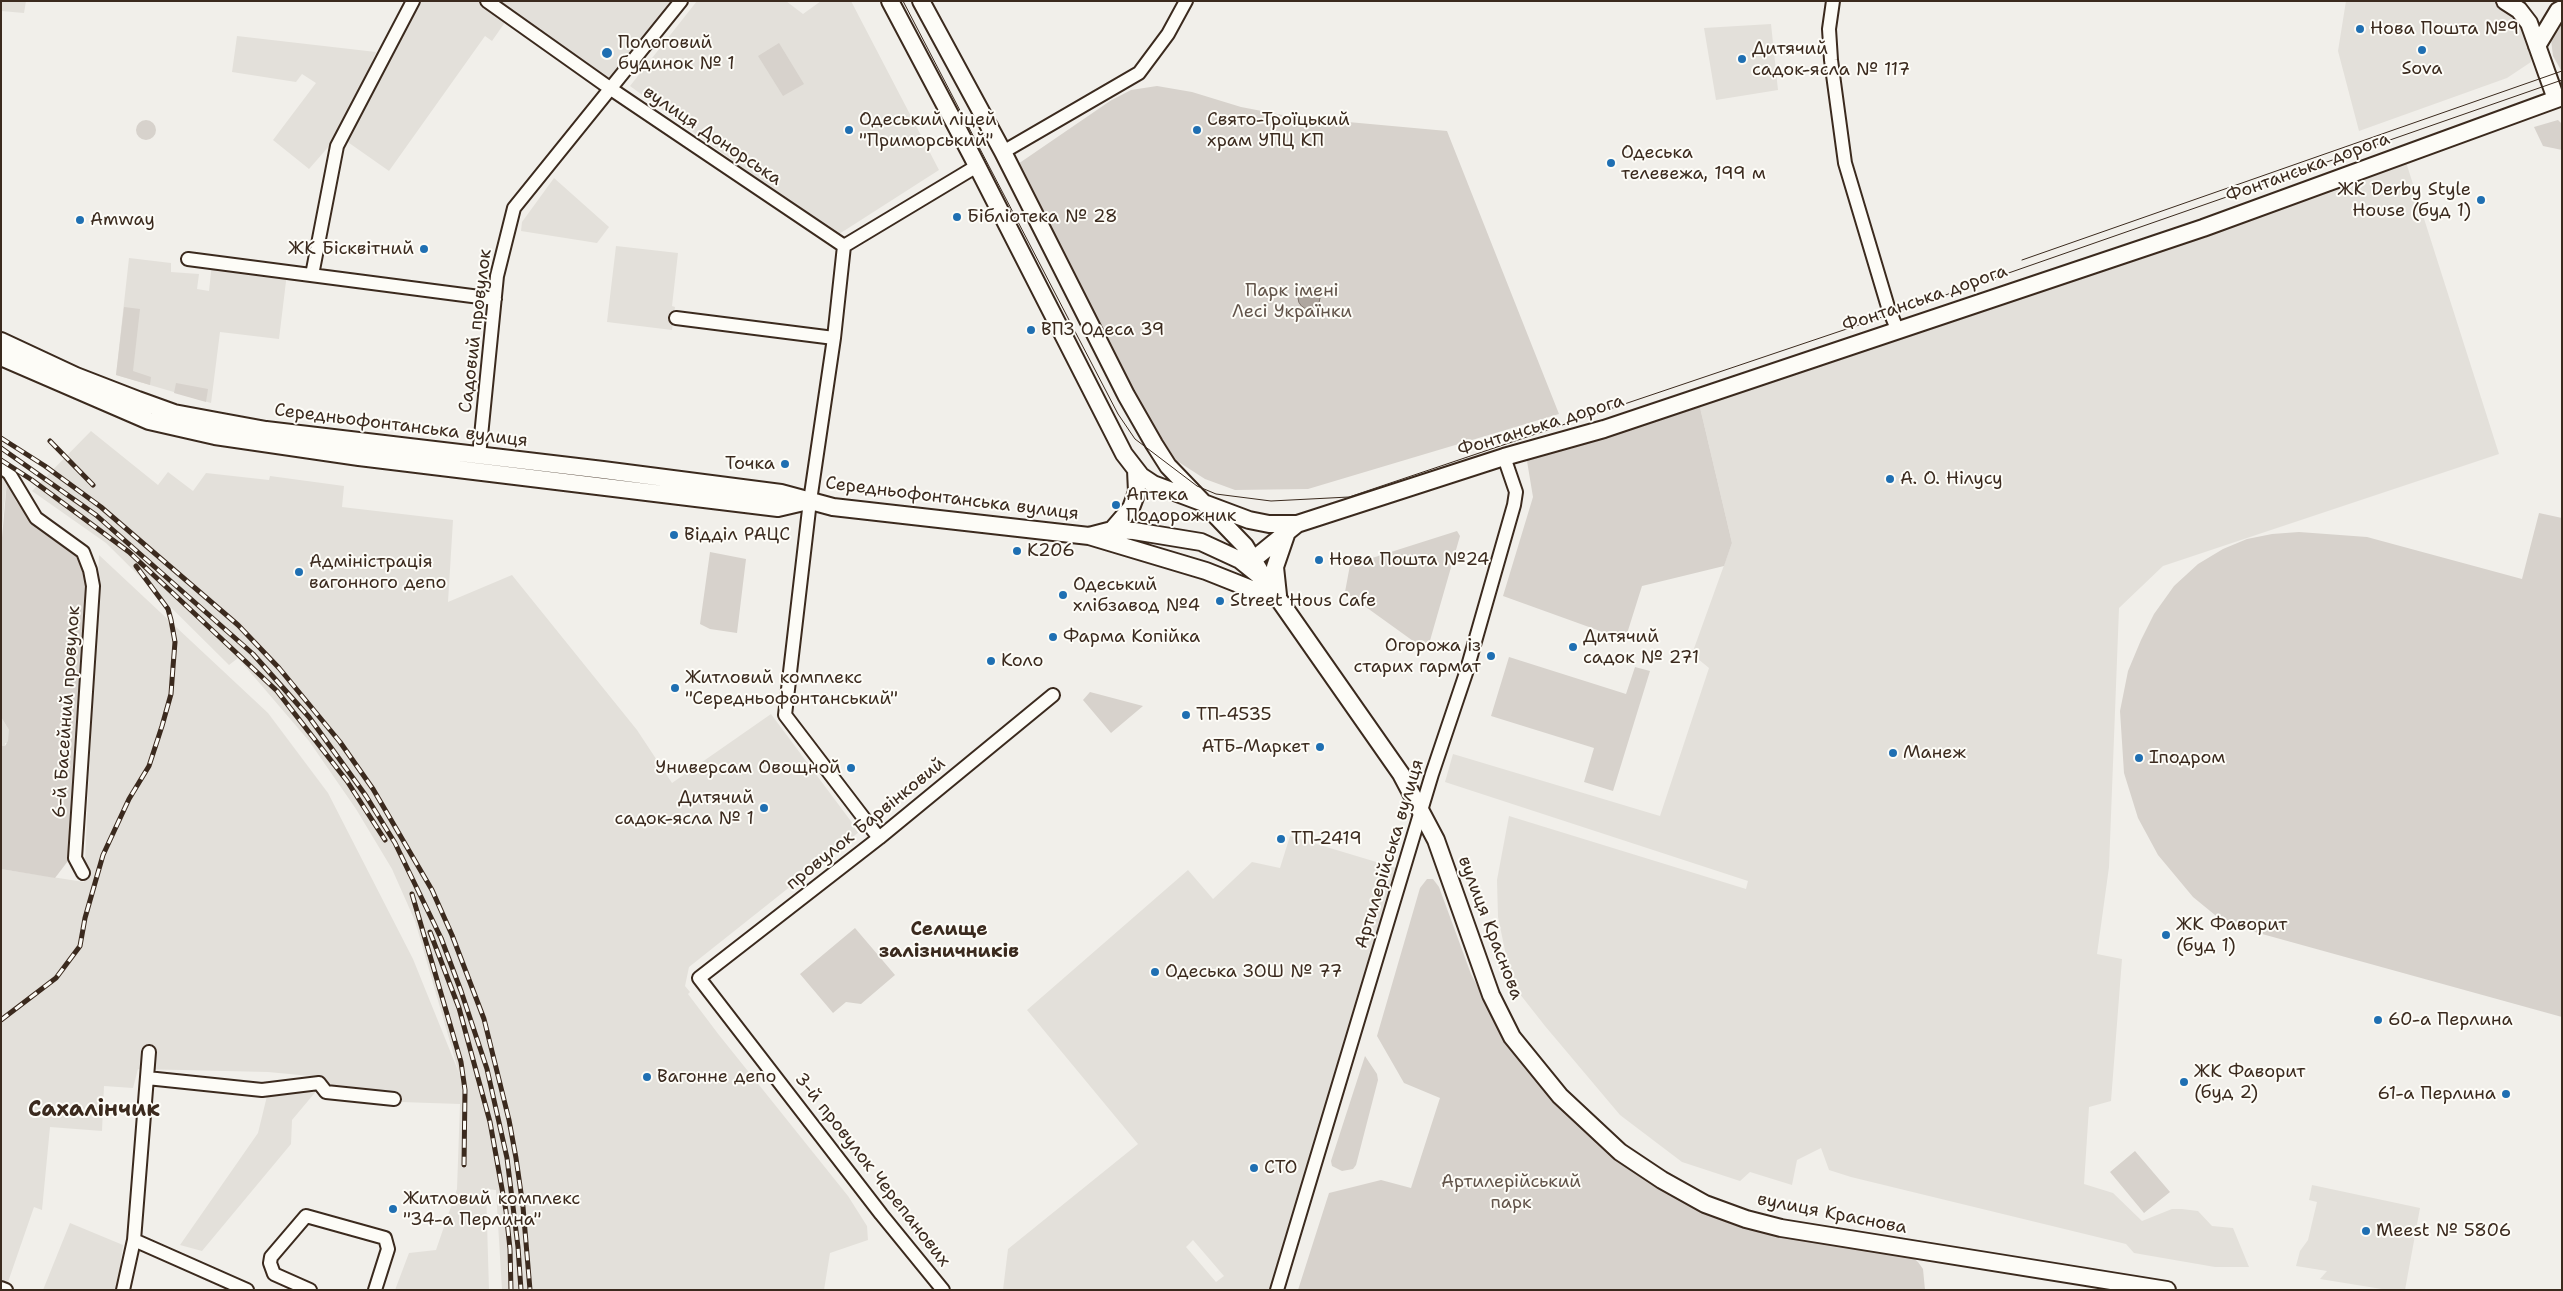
<!DOCTYPE html>
<html>
<head>
<meta charset="utf-8">
<style>
  body { margin:0 }
  #map { position:relative; width:2563px; height:1291px; overflow:hidden; background:#f1efea; font-family:"Shantell Sans",sans-serif }
  canvas { display:block }
  .frame { position:absolute; inset:0; border:2px solid #3b2a1e; pointer-events:none }
</style>
</head>
<body>
<div id="map">
<canvas width="2563" height="1291"></canvas>
<div class="frame"></div>
</div>
<script>
const ctx = document.querySelector('canvas').getContext('2d');
ctx.lineJoin = 'round';
function paint(path, color) {
  ctx.fillStyle = color;
  ctx.fill(path, 'evenodd');
}
function toPath(rows) {
  const path = new Path2D();
  for (const r of rows) {
    if (r.length === 3) {
      path.moveTo(r[0] + r[2], r[1]);
      path.arc(r[0], r[1], r[2], 0, 2 * Math.PI);
      continue;
    }
    path.moveTo(r[0], r[1]);
    for (let i = 2; i < r.length; i += 2) path.lineTo(r[i], r[i + 1]);
  }
  return path;
}
function strokePath(path, color, width, dash) {
  ctx.strokeStyle = color;
  ctx.lineWidth = width;
  ctx.lineCap = dash ? 'butt' : 'round';
  ctx.setLineDash(dash || []);
  ctx.stroke(path);
}
function drawText(font, color, halo, rows, align = 'center') {
  ctx.font = font + ' "Shantell Sans",sans-serif';
  ctx.lineWidth = 4;
  ctx.setLineDash([]);
  ctx.textBaseline = 'middle';
  ctx.strokeStyle = halo;
  ctx.fillStyle = color;
  for (const [text, x, y, turn = 0] of rows) {
    ctx.save();
    ctx.translate(x, y);
    ctx.rotate((+turn || 0) * Math.PI / 180);
    ctx.textAlign = isNaN(turn) ? turn : align;
    if (halo) ctx.strokeText(text, 0, 0);
    ctx.fillText(text, 0, 0);
    ctx.restore();
  }
}
paint(toPath([
  [1,1,26,1,24,13,1,11],
  [414,1,485,1,508,18,492,41,485,36,389,171,342,138],
  [495,1,683,1,617,84],
  [697,1,786,1,803,14,821,1,851,1,939,170,836,236,630,86],
  [2346,1,2495,1,2517,19,2531,47,2531,62,2507,78,2359,131,2338,51],
  [1771,24,1778,90,1716,100,1704,28],
  [237,36,376,52,356,99,330,145,309,169,273,140,316,83,302,74,296,82,232,72],
  [2405,159,2499,454,2163,566,2119,608,2109,867,2097,954,2122,959,2111,1101,2089,1107,2084,1184,2113,1193,2142,1221,2172,1209,2182,1209,2198,1211,2212,1226,2233,1228,2249,1267,2215,1267,2134,1253,2126,1244,1851,1177,1829,1170,1821,1148,1797,1160,1792,1185,1750,1172,1740,1181,1682,1162,1620,1115,1545,1026,1512,984,1498,917,1497,880,1509,816,1746,889,1748,881,1445,782,1453,754,1660,816,1709,668,1692,654,1732,543,1698,399],
  [554,178,609,227,597,243,521,231,522,222],
  [616,246,678,253,672,306,675,307,672,330,607,322],
  [129,258,171,263,171,272,199,274,197,289,209,291,212,263,287,273,279,339,220,332,211,403,116,375],
  [91,431,158,485,168,472,193,491,206,473,269,480,270,476,344,486,342,507,453,520,448,602,512,575,637,730,672,783,771,714,859,832,689,967,685,986,690,992,688,994,719,1035,848,1196,867,1226,868,1240,830,1253,824,1290,502,1290,496,1190,486,1189,489,1290,395,1290,409,1253,436,1250,457,1189,460,1104,401,1102,400,1093,327,1085,321,1077,268,1072,138,1069,133,1088,104,1086,102,1131,50,1127,42,1210,34,1207,8,1282,1,1280,1,869,84,882,99,555,268,713,328,793,413,959,459,1073,415,921,392,869,356,809,309,741,238,658,229,665,106,543,32,491],
  [1,477,7,481,1,536],
  [1,717,17,743,5,743,4,773,1,772],
  [1290,836,1403,870,1275,1290,1003,1290,1008,1249,1138,1144,1027,1010,1188,870,1213,899,1252,862,1280,868],
  [1193,1240,1224,1276,1216,1282,1186,1247],
  [318,1089,292,1120,291,1144,202,1251,180,1245,258,1133,267,1096],
  [2312,1185,2420,1208,2405,1290,2388,1290,2320,1279,2327,1271,2296,1266,2300,1251,2308,1240,2317,1202,2309,1200],
  [70,1223,123,1245,117,1290,43,1290]
]), '#e3e0da');
paint(toPath([
  [2562,23,2562,72,2553,56,2551,40,2556,28],
  [779,43,804,84,783,96,758,56],
  [1157,86,1192,92,1241,107,1293,117,1447,131,1559,414,1308,489,1235,490,1205,479,1177,461,1148,420,1025,184,1018,164,1110,101,1131,90],
  [146,130,10],
  [2558,120,2562,124,2562,150,2543,146,2534,127],
  [124,307,140,309,133,371,151,377,150,385,116,375],
  [176,383,208,389,206,402,174,393],
  [1698,399,1732,543,1724,566,1642,586,1625,640,1503,596,1533,497,1526,455],
  [7,481,16,501,36,528,76,556,85,574,89,598,68,861,55,878,1,869,1,746,5,746,8,741,9,730,1,717,1,549],
  [2539,513,2562,518,2562,1017,2226,924,2193,897,2158,855,2138,818,2124,773,2120,711,2128,671,2141,640,2154,614,2174,586,2198,564,2223,549,2247,539,2272,534,2299,532,2367,537,2522,579],
  [1457,531,1460,536,1427,651,1345,592,1350,565],
  [710,552,746,559,737,633,710,629,700,624],
  [1509,657,1626,694,1635,667,1650,671,1613,791,1584,782,1594,748,1491,716],
  [1090,692,1143,706,1111,733,1083,700],
  [1427,879,1433,879,1439,887,1471,974,1511,1050,1541,1086,1573,1119,1612,1152,1670,1191,1907,1253,1918,1262,1923,1269,1925,1290,1298,1290,1329,1193,1381,1180,1411,1188,1440,1098,1404,1083,1377,1036,1420,888],
  [855,928,895,975,861,1004,846,1002,833,1013,800,974],
  [1365,1056,1377,1074,1378,1080,1356,1165,1353,1169,1342,1171,1332,1166,1331,1161],
  [2135,1151,2170,1192,2144,1213,2110,1172]
]), '#d7d2cc');
const water = toPath([
  [1309,298,11]
]);
paint(water, '#aea69f');
strokePath(water, '#80746b', 1);
const minor = toPath([
  [487,1,611,89,844,246],
  [1833,1,1829,29,1831,60,1845,163,1888,307,1897,329],
  [1003,152,1139,73,1168,34,1186,1],
  [844,246,834,338,810,501,785,715,879,838],
  [844,246,977,166],
  [188,259,495,299],
  [312,275,337,146,413,1],
  [676,318,834,338],
  [479,456,497,276,514,208,681,1],
  [1,467,9,473,36,518,83,552,90,570,93,586,75,858,83,873],
  [147,1078,262,1090,319,1083,326,1092,394,1099],
  [134,1240,247,1290],
  [1,1288,6,1290],
  [123,1290,134,1240,149,1052],
  [310,1290,274,1274,270,1263,271,1257,306,1216,385,1238,388,1249,375,1290],
  [943,1290,881,1214,699,978,879,838,1053,695],
  [1277,1290,1432,774,1466,673,1514,505,1516,492,1504,457]
]);
const major = toPath([
  [890,1,972,156,1124,454,1141,476,1153,484,1249,520,1269,524,1297,524,1504,457,1604,429,2203,228,2562,97],
  [921,1,1003,152,1126,395,1154,444,1168,466,1245,546,1260,571],
  [2505,1,2519,10,2529,23,2556,99],
  [2537,46,2558,11,2562,9],
  [1,341,76,376,138,400,174,413,217,421,266,430,603,470,781,493,833,507,1089,536,1206,571,1279,600],
  [1,357,149,421,215,436,359,457,778,508,808,501],
  [1112,530,1131,508,1137,492,1136,470],
  [1089,536,1112,530,1134,531,1201,542,1240,560,1266,581,1401,774,1436,840,1491,995,1512,1037,1560,1096,1620,1152,1662,1180,1705,1204,1746,1219,1781,1228,2167,1290],
  [1245,563,1254,559,1297,524],
  [1278,595,1275,567,1287,532]
]);
strokePath(minor, '#3b2a1e', 16);
strokePath(major, '#3b2a1e', 20);
strokePath(minor, '#fdfcf7', 12);
strokePath(major, '#fdfcf7', 16);
strokePath(toPath([
  [903,1,1118,414,1135,439,1197,486,1216,494,1271,501,1349,497,1891,314,2562,80],
  [2022,260,2562,71]
]), '#3b2a1e', 1);
const rail = toPath([
  [1,438,45,466,101,507,238,625,279,668,340,742,373,789,432,890,452,935,484,1019,509,1120,516,1158,523,1207,530,1290],
  [50,441,93,485],
  [1,448,96,515,253,654,309,717,366,796,395,843,441,938,461,991,487,1069,507,1158,518,1247,521,1290],
  [1,460,32,480,129,552,277,691,347,781,385,840],
  [412,894,461,1062,465,1090,464,1165],
  [430,932,459,1008,490,1122,506,1211,510,1249,511,1290],
  [1,1020,56,978,80,946,85,918,103,855,129,799,149,766,162,726,171,694,173,667,175,642,171,620,168,609,136,566]
]);
strokePath(rail, '#3b2a1e', 5);
strokePath(rail, '#fdfcf7', 3, [9]);
for (const [x, y, r, color] of [
  [2360,29,5,"#1f6fb2"],
  [2422,50,5,"#1f6fb2"],
  [607,53,6,"#1f6fb2"],
  [1742,59,5,"#1f6fb2"],
  [849,130,5,"#1f6fb2"],
  [1197,130,5,"#1f6fb2"],
  [1611,163,5,"#1f6fb2"],
  [2481,200,5,"#1f6fb2"],
  [957,217,5,"#1f6fb2"],
  [80,220,5,"#1f6fb2"],
  [424,249,5,"#1f6fb2"],
  [1031,330,5,"#1f6fb2"],
  [785,464,5,"#1f6fb2"],
  [1890,479,5,"#1f6fb2"],
  [1116,505,5,"#1f6fb2"],
  [674,535,5,"#1f6fb2"],
  [1017,551,5,"#1f6fb2"],
  [1319,560,5,"#1f6fb2"],
  [299,572,5,"#1f6fb2"],
  [1063,595,5,"#1f6fb2"],
  [1220,601,5,"#1f6fb2"],
  [1053,637,5,"#1f6fb2"],
  [1573,647,5,"#1f6fb2"],
  [1491,656,5,"#1f6fb2"],
  [991,661,5,"#1f6fb2"],
  [675,688,5,"#1f6fb2"],
  [1186,715,5,"#1f6fb2"],
  [1320,747,5,"#1f6fb2"],
  [1893,753,5,"#1f6fb2"],
  [2139,758,5,"#1f6fb2"],
  [851,768,5,"#1f6fb2"],
  [764,808,5,"#1f6fb2"],
  [1281,839,5,"#1f6fb2"],
  [2166,935,5,"#1f6fb2"],
  [1155,972,5,"#1f6fb2"],
  [2378,1020,5,"#1f6fb2"],
  [647,1077,5,"#1f6fb2"],
  [2184,1082,5,"#1f6fb2"],
  [2506,1094,5,"#1f6fb2"],
  [1254,1168,5,"#1f6fb2"],
  [393,1209,5,"#1f6fb2"],
  [2366,1231,5,"#1f6fb2"]
]) {
  const dot = new Path2D();
  dot.arc(x, y, r, 0, 2 * Math.PI);
  ctx.fillStyle = color;
  ctx.fill(dot);
  strokePath(dot, '#fdfcf7', 2);
}
drawText('18px', '#3b2a1e', '#fdfcf7', [
  ["Нова Пошта №9",2370,29],
  ["Пологовий",618,43],
  ["будинок № 1",618,64],
  ["Дитячий",1752,49],
  ["садок-ясла № 117",1752,70],
  ["Sova",2422,69,"center"],
  ["Одеський ліцей",859,120],
  ["\"Приморський\"",859,141],
  ["Свято-Троїцький",1207,120],
  ["храм УПЦ КП",1207,141],
  ["Одеська",1621,153],
  ["телевежа, 199 м",1621,174],
  ["ЖК Derby Style",2471,190,"right"],
  ["House (буд 1)",2471,211,"right"],
  ["Бібліотека № 28",967,217],
  ["Amway",90,220],
  ["ЖК Бісквітний",414,249,"right"],
  ["ВПЗ Одеса 39",1041,330],
  ["Точка",775,464,"right"],
  ["А. О. Нілусу",1900,479],
  ["Аптека",1126,495],
  ["Подорожник",1126,516],
  ["Відділ РАЦС",684,535],
  ["К206",1027,551],
  ["Нова Пошта №24",1329,560],
  ["Адміністрація",309,562],
  ["вагонного депо",309,583],
  ["Одеський",1073,585],
  ["хлібзавод №4",1073,606],
  ["Street Hous Cafe",1230,601],
  ["Фарма Копійка",1063,637],
  ["Дитячий",1583,637],
  ["садок № 271",1583,658],
  ["Огорожа із",1481,646,"right"],
  ["старих гармат",1481,667,"right"],
  ["Коло",1001,661],
  ["Житловий комплекс",685,678],
  ["\"Середньофонтанський\"",685,699],
  ["ТП-4535",1196,715],
  ["АТБ-Маркет",1310,747,"right"],
  ["Манеж",1903,753],
  ["Іподром",2149,758],
  ["Универсам Овощной",841,768,"right"],
  ["Дитячий",754,798,"right"],
  ["садок-ясла № 1",754,819,"right"],
  ["ТП-2419",1291,839],
  ["ЖК Фаворит",2176,925],
  ["(буд 1)",2176,946],
  ["Одеська ЗОШ № 77",1165,972],
  ["60-а Перлина",2388,1020],
  ["ЖК Фаворит",2194,1072],
  ["(буд 2)",2194,1093],
  ["Вагонне депо",657,1077],
  ["61-а Перлина",2496,1094,"right"],
  ["СТО",1264,1168],
  ["Житловий комплекс",403,1199],
  ["\"34-а Перлина\"",403,1220],
  ["Meest № 5806",2376,1231]
], 'left');
drawText('18px', '#3b2a1e', '#fdfcf7', [
  ["вулиця Донорська",712,136,34],
  ["Фонтанська дорога",2308,168,-20],
  ["Фонтанська дорога",1925,299,-19],
  ["Садовий провулок",476,331,-83],
  ["Середньофонтанська вулиця",401,426,7],
  ["Фонтанська дорога",1541,426,-17],
  ["Середньофонтанська вулиця",952,499,7],
  ["6-й Басейний провулок",67,712,-86],
  ["провулок Барвінковий",866,824,-39],
  ["Артилерійська вулиця",1390,854,-73],
  ["вулиця Краснова",1490,928,69],
  ["3-й провулок Черепанових",872,1170,52],
  ["вулиця Краснова",1832,1214,11]
]);
drawText('18px', '#62544a', '#fdfcf7', [
  ["Парк імені",1292,291],
  ["Лесі Українки",1292,312],
  ["Артилерійський",1511,1182],
  ["парк",1511,1203]
]);
drawText('bold 19px', '#3b2a1e', '#fdfcf7', [
  ["Селище",949,930],
  ["залізничників",949,952]
]);
drawText('bold 22px', '#3b2a1e', '#fdfcf7', [
  ["Сахалінчик",94,1110]
]);
</script>
</body>
</html>
